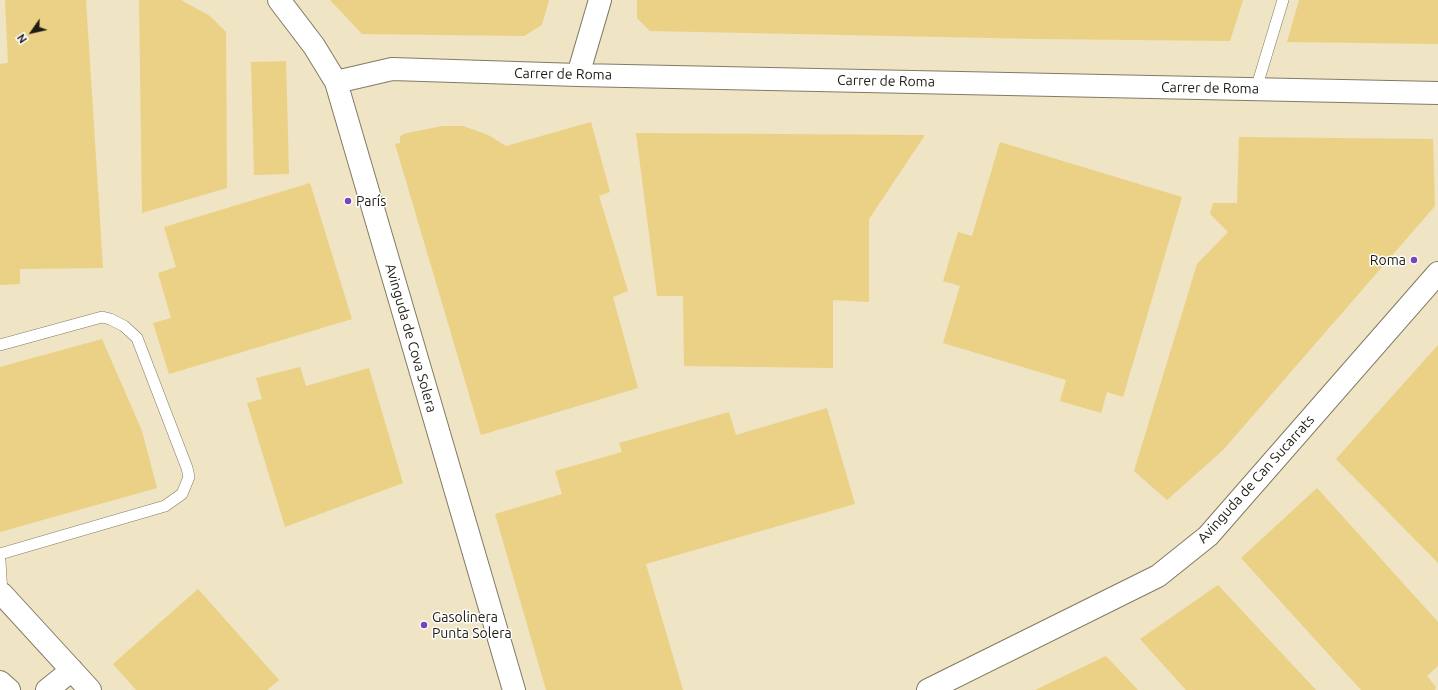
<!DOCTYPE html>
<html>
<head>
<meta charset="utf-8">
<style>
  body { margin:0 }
  #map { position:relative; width:1438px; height:690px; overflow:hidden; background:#f8efd6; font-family:Ubuntu,sans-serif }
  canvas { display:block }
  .north { position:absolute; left:12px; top:12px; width:40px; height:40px; -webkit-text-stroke:3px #fff; paint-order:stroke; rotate:236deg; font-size:11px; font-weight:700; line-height:16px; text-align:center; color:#1f1c13 }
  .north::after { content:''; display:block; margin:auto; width:14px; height:18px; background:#1f1c13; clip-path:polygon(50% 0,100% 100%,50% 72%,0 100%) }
</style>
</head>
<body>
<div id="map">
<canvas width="1438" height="690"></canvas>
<div class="north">N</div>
</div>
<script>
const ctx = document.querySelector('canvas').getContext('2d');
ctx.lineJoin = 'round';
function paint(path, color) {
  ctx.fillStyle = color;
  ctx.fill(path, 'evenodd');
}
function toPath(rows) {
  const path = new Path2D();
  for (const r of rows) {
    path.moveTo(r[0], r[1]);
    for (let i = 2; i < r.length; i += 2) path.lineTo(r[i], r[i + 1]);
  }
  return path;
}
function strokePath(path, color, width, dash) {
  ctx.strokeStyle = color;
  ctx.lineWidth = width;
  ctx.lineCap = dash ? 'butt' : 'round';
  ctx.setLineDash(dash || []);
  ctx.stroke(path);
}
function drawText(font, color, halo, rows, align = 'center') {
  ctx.font = font + ' Ubuntu,sans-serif';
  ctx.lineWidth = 3;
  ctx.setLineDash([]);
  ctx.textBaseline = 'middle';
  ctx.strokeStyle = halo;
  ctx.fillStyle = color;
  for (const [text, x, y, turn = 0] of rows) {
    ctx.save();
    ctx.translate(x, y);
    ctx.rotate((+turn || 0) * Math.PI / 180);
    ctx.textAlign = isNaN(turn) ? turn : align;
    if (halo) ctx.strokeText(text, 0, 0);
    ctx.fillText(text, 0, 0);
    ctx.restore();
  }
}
paint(toPath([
  [0,0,1438,0,1438,690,0,690]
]), '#efe4c3');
paint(toPath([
  [5,0,86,0,103,268,20,269,20,284,0,285,0,64,8,63],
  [139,0,181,0,210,16,226,32,227,188,142,213],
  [330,0,549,0,542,25,524,36,362,34],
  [637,0,1243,0,1230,41,1040,39,650,31,637,18],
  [1299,0,1438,0,1438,44,1287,42],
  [286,61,289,174,254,175,251,62],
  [591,122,610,192,599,196,628,291,613,297,638,388,481,435,395,144,400,143,400,137,403,134,442,126,463,126,488,135,506,146],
  [636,133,925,135,869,219,869,302,833,300,833,368,684,366,683,296,657,296],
  [1239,137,1433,139,1435,206,1223,450,1167,500,1134,471,1197,264,1228,232,1210,214,1213,203,1237,203],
  [1000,142,1182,197,1123,397,1107,392,1101,413,1060,401,1066,380,943,343,960,286,943,281,958,232,972,236],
  [310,183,352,319,169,374,153,323,171,318,158,273,176,267,164,227],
  [102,339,142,431,157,488,0,532,0,367],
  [1438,345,1438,563,1336,459],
  [300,367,306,386,369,368,403,483,285,527,247,403,262,399,256,378],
  [827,408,855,504,646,564,683,690,546,690,495,514,562,494,555,471,622,452,619,443,729,412,736,435],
  [1317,488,1438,622,1438,666,1427,676,1436,687,1435,690,1361,690,1241,558],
  [1218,585,1316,690,1186,690,1140,639],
  [198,589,279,680,267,690,136,690,113,664],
  [1106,656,1138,690,1035,690]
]), '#ebd185');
const service = toPath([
  [1256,89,1283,0],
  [0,345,102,317,110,319,124,326,137,338,187,468,189,477,182,494,165,506,0,554],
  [0,561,2,594]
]);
const minor = toPath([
  [279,0,314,46,336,82,514,690],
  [578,75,600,0],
  [336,82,392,69,578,75,1438,93],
  [0,594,2,594,90,690],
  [0,682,9,690],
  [47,690,72,670],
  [928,690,1158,576,1208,536,1438,273]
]);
strokePath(service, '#827a64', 12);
strokePath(minor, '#827a64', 24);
strokePath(service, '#fff', 11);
strokePath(minor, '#fff', 22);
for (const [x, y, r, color] of [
  [348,201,4,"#7944bb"],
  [1414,260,4,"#7944bb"],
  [424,625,4,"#7944bb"]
]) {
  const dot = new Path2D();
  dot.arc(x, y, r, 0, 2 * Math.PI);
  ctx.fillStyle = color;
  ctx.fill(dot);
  strokePath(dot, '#fff', 1.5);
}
drawText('14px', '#1f1c13', '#fff', [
  ["Carrer de Roma",563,74,1],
  ["Carrer de Roma",886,81,1],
  ["Carrer de Roma",1210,88,1],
  ["Avinguda de Cova Solera",411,338,74],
  ["Avinguda de Can Sucarrats",1256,479,-48]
]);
drawText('14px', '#1f1c13', '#fff', [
  ["París",356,201],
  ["Roma",1406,260,"right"],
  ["Gasolinera",432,617],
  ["Punta Solera",432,633]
], 'left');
</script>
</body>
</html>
